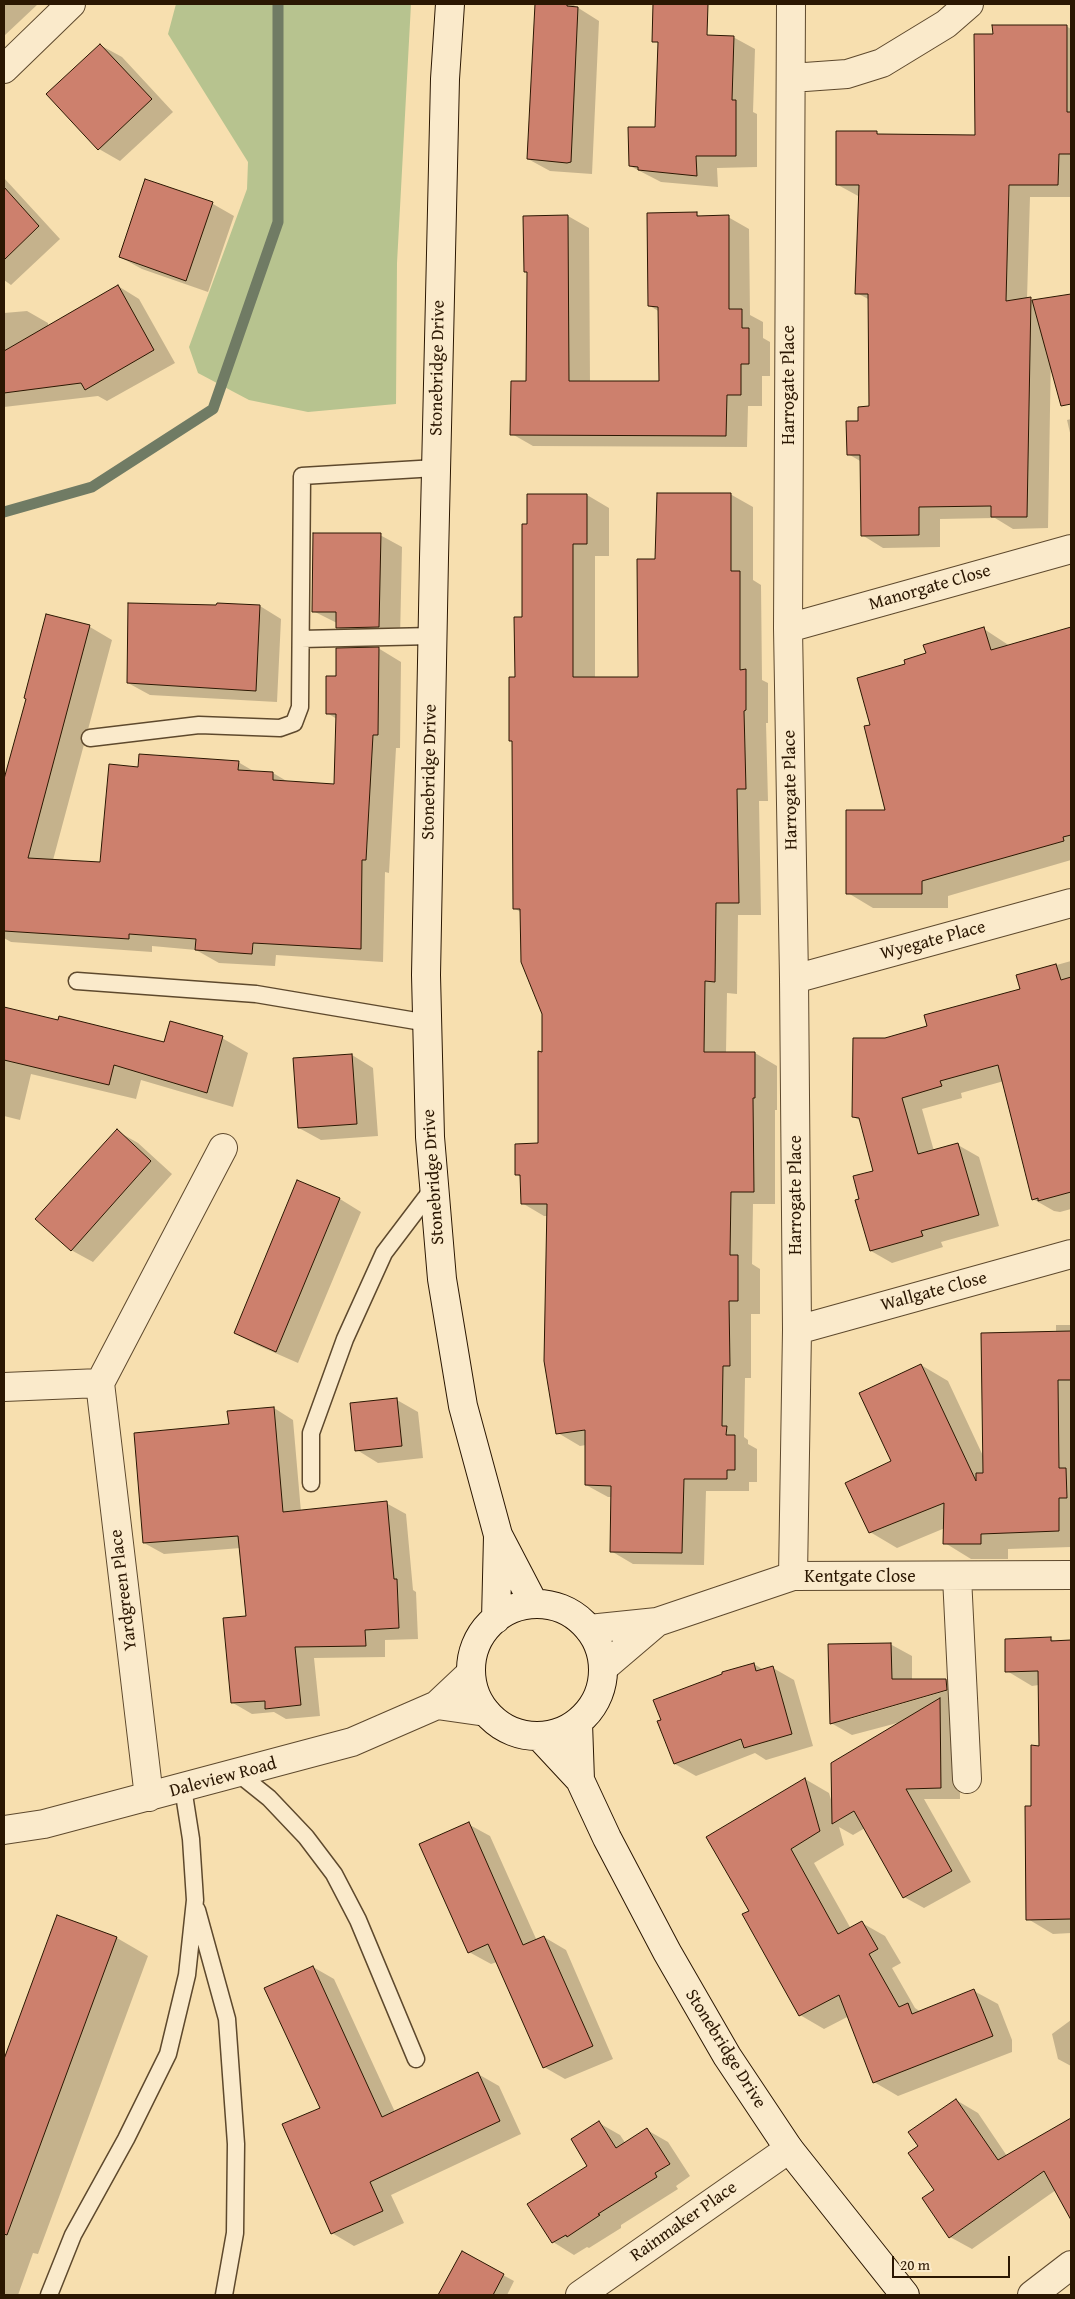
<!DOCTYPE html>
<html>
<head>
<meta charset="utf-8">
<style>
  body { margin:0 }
  #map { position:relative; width:1075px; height:2299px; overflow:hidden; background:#f7dfaf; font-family:"Gentium Book Plus",serif }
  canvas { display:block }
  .frame { position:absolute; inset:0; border:5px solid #2b1702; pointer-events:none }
  .scale { position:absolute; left:892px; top:2256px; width:118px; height:22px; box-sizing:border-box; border:2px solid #2b1702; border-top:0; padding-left:6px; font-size:15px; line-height:18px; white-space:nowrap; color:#2b1702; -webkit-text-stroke:4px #faeacb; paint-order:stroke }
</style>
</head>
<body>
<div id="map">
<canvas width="1075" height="2299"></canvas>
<div class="frame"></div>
<div class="scale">20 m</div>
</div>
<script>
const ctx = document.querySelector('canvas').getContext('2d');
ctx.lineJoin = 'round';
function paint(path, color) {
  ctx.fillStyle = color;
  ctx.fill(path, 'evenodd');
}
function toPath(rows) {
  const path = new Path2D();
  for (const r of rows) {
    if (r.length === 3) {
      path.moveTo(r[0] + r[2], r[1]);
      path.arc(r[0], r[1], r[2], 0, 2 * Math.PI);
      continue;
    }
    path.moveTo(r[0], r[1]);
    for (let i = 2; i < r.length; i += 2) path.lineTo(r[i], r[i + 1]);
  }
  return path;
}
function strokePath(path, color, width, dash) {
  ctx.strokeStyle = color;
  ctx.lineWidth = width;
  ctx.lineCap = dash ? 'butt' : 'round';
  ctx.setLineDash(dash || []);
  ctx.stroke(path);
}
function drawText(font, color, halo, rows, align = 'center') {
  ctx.font = font + ' "Gentium Book Plus",serif';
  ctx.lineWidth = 4;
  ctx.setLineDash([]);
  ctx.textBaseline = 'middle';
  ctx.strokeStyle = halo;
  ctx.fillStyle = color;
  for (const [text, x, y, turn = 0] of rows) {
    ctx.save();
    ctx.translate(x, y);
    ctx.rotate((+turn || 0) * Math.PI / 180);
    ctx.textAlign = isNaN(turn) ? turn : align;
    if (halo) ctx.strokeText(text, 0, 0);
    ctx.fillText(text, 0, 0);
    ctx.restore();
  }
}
paint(toPath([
  [176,4,411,4,397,263,396,404,308,412,249,400,198,373,189,347,247,189,248,162,168,34]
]), '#b7c38f');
paint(toPath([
  [4,4,38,4,4,36],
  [536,4,572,4,599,21,592,174,550,171,528,159],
  [1066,26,1071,29,1071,197,1030,197,1027,299,1035,301,1071,296,1071,362,1051,352,1048,528,1013,529,995,518,940,519,940,547,883,548,862,535,862,462,848,454,859,422,870,408,870,300,857,293,860,197,838,185,876,133,881,136,976,136,994,35],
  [733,37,755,49,753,112,757,114,757,167,717,168,718,187,661,182,630,166],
  [100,45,122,57,173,112,120,161,99,149],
  [4,178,60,239,11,285,4,280],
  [146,181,213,204,234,216,208,292,142,269,120,257],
  [696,214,702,217,728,217,749,229,750,315,763,322,763,338,770,342,770,376,762,376,762,406,748,406,747,447,533,446,512,434,527,382,528,273,525,272,568,216,589,228,590,382,660,382,660,312,650,306],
  [118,286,139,299,175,363,107,401,98,396,4,407,4,313,27,311,48,323,48,326],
  [1071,419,1071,437,1067,420],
  [730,494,753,507,753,580,761,585,762,680,768,683,768,723,766,723,768,801,759,801,761,915,738,915,737,994,727,993,726,1053,755,1053,777,1066,777,1110,775,1110,775,1204,753,1204,752,1264,760,1269,760,1314,751,1314,751,1378,745,1378,744,1437,748,1440,748,1444,757,1449,757,1482,749,1482,749,1491,706,1491,704,1565,633,1564,611,1551,612,1497,608,1497,586,1485,586,1445,580,1446,558,1433,548,1216,544,1216,522,1203,522,1178,516,1174,539,1145,543,1053,543,1014,522,913,514,908,513,742,510,740,523,618,528,525,587,495,609,508,609,556,595,556,595,678,639,678,657,560],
  [380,535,402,547,400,639,359,640,337,627,337,623,313,611],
  [218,604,260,606,281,619,277,702,150,695,128,683],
  [90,627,112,640,53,860,101,863,139,769,238,762,255,772,273,773,290,783,336,786,337,719,327,713,338,677,378,648,401,662,400,748,396,748,389,873,385,872,383,962,276,955,275,966,219,963,196,950,152,946,152,952,11,942,4,938,4,783,27,699],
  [1071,628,1071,860,948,896,948,908,873,908,848,893,887,811,871,726,907,665,984,629,1010,646],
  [1071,961,1071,1209,1060,1212,1054,1211,1033,1199,1004,1081,961,1093,962,1098,922,1109,934,1151,958,1145,979,1157,999,1226,941,1242,943,1247,892,1263,871,1251,861,1199,874,1172,861,1121,853,1117,885,1040,928,1026,1021,990,1017,976],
  [4,1008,165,1044,222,1038,248,1053,233,1107,141,1080,136,1099,31,1074,20,1120,4,1116],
  [352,1055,373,1068,378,1136,321,1140,299,1128],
  [117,1131,138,1143,172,1174,93,1262,71,1250],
  [298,1182,340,1199,361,1212,298,1363,257,1345,235,1333],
  [1056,1325,1071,1325,1071,1547,1008,1549,1008,1559,971,1559,945,1543,945,1528,897,1548,870,1532,921,1365,948,1381,984,1458,1056,1332],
  [397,1400,418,1412,423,1458,378,1463,357,1450],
  [274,1408,293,1420,301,1512,386,1503,406,1514,413,1590,416,1592,418,1639,385,1640,385,1657,314,1658,320,1716,286,1719,274,1712,252,1714,233,1703,247,1617,241,1548,164,1554,144,1543,230,1426],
  [1051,1639,1057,1642,1071,1641,1071,1933,1053,1934,1028,1919,1032,1807,1041,1747,1039,1685,1032,1686,1007,1671],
  [890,1644,912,1656,912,1680,946,1680,968,1692,959,1710,960,1799,924,1799,971,1882,924,1908,904,1897,865,1828,853,1835,839,1827,844,1845,814,1863,851,1929,862,1923,885,1936,901,1963,892,1968,915,2008,921,2012,974,1991,998,2004,1012,2040,1012,2052,898,2096,874,2082,849,2016,824,2029,800,2015,744,1915,751,1911,805,1779,829,1793,832,1803,901,1722,852,1735,831,1723],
  [946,1689,946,1691,850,1719,850,1716],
  [754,1664,764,1670,773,1668,794,1680,813,1746,766,1760,755,1753,696,1776,675,1764],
  [468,1824,490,1836,537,1941,544,1937,566,1950,613,2059,565,2079,544,2067,497,1962,491,1964,469,1952],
  [58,1917,117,1938,148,1956,38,2254,33,2253,18,2295,4,2295,4,2062],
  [313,1967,334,1979,395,2112,478,2074,499,2086,521,2134,391,2195,404,2223,354,2246,332,2233,321,2108],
  [1071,2020,1071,2066,1058,2059,1052,2034],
  [956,2100,978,2113,1007,2156,1071,2120,1071,2214,1056,2190,972,2249,950,2237,920,2147],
  [599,2123,620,2135,626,2144,647,2130,668,2142,690,2176,676,2186,678,2189,621,2225,621,2228,589,2248,587,2247,574,2255,553,2242,589,2167],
  [462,2253,514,2281,507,2295,440,2295]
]), '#0003');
strokePath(toPath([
  [4,512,92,487,213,409,278,222,278,4]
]), '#707b64', 11);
const building = toPath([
  [535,4,567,4,567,6,578,7,571,162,567,163,527,159,535,4],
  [653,4,708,4,707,35,734,36,732,100,736,100,736,156,696,156,697,176,638,170,638,167,629,166,628,127,655,127,658,42,652,42,653,4],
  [992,25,1067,25,1067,112,1071,112,1071,154,1059,154,1058,185,1009,185,1006,301,1031,297,1027,517,991,517,991,506,919,507,919,535,861,536,860,455,847,455,846,421,858,421,858,407,869,406,868,294,855,294,859,185,836,185,836,131,877,131,877,134,975,135,974,34,993,34,992,25],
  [100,44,152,99,98,150,46,94,100,44],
  [145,179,213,202,186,281,119,257,145,179],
  [4,187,39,226,4,260,4,187],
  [697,212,697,216,729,215,729,309,742,309,742,328,749,328,749,364,741,364,741,395,727,395,726,436,510,435,511,381,526,381,527,272,524,272,523,216,568,215,569,381,659,381,658,307,648,306,647,213,697,212],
  [118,285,154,350,85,390,81,383,4,393,4,351,118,285],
  [1071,294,1071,404,1061,406,1032,300,1071,294],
  [657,493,731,493,731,571,740,571,740,670,746,669,746,710,744,711,746,789,737,789,739,903,716,903,715,982,705,981,704,1052,755,1052,755,1098,753,1098,754,1192,731,1192,730,1255,738,1255,738,1301,729,1301,730,1366,723,1366,722,1426,727,1426,726,1435,735,1435,735,1470,727,1470,727,1479,684,1479,682,1553,610,1552,611,1486,585,1485,585,1430,556,1434,544,1361,547,1204,521,1204,520,1175,515,1175,515,1144,538,1143,538,1051,542,1052,542,1014,521,962,520,909,513,909,512,741,509,741,509,677,515,677,514,617,522,617,522,524,527,524,527,494,587,494,587,544,573,544,573,677,638,677,637,559,655,559,657,493],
  [313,533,381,533,379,627,336,628,336,612,312,612,313,533],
  [128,603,216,605,217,603,260,605,256,691,127,683,128,603],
  [46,614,90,625,28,858,100,862,109,764,138,767,139,754,239,761,238,770,273,772,273,780,334,784,336,714,326,714,326,676,336,676,336,648,379,647,378,735,373,735,366,860,362,860,361,949,253,943,252,954,195,950,196,939,129,934,129,939,4,931,4,779,26,699,24,698,46,614],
  [984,627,991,650,1071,627,1071,835,1063,837,1064,841,922,881,922,894,846,894,846,810,885,810,864,726,870,725,857,678,905,664,904,660,926,653,923,645,984,627],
  [1056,964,1061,980,1071,977,1071,1192,1038,1201,1038,1198,1032,1200,998,1065,940,1081,942,1086,902,1098,918,1154,958,1143,979,1215,921,1231,923,1236,870,1251,855,1200,859,1199,853,1176,873,1171,859,1118,852,1117,853,1038,885,1038,927,1026,924,1015,1020,989,1016,975,1056,964],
  [4,1007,58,1020,59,1016,164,1042,170,1021,223,1036,207,1093,114,1065,109,1085,4,1060,4,1007],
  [352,1054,357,1124,298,1128,293,1058,352,1054],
  [117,1129,151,1161,71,1251,35,1219,117,1129],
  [297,1180,340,1198,276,1352,234,1333,297,1180],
  [1071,1331,1071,1380,1058,1380,1059,1468,1066,1468,1067,1498,1059,1498,1059,1531,981,1534,981,1544,943,1544,944,1503,869,1533,845,1483,891,1461,859,1393,921,1364,976,1481,976,1473,983,1473,981,1333,1071,1331],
  [397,1398,402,1446,355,1451,350,1403,397,1398],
  [274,1407,283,1512,387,1501,394,1579,397,1579,399,1628,365,1630,366,1646,295,1647,301,1705,265,1709,265,1701,231,1703,223,1618,246,1616,238,1536,143,1543,134,1433,229,1424,227,1411,274,1407],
  [1051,1637,1051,1641,1071,1640,1071,1919,1026,1920,1025,1806,1031,1806,1031,1745,1039,1746,1038,1671,1005,1672,1005,1639,1051,1637],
  [891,1643,892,1679,946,1679,947,1690,830,1724,828,1644,891,1643],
  [754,1663,756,1671,773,1666,792,1734,744,1748,741,1739,674,1764,657,1721,661,1720,653,1700,722,1674,722,1672,754,1663],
  [940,1698,941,1788,906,1789,952,1871,903,1898,854,1811,832,1824,831,1763,940,1698],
  [805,1778,820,1831,791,1849,838,1934,862,1921,878,1949,869,1954,899,2007,908,2003,912,2014,974,1989,993,2036,873,2083,839,1995,799,2016,742,1914,749,1911,706,1837,805,1778],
  [469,1822,523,1945,544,1936,593,2046,543,2068,488,1944,468,1953,419,1844,469,1822],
  [57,1915,117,1937,7,2235,4,2234,4,2059,57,1915],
  [313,1966,382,2117,478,2072,500,2121,370,2182,383,2211,331,2234,282,2124,320,2108,264,1988,313,1966],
  [956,2099,998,2160,1071,2118,1071,2220,1044,2171,949,2238,922,2198,934,2190,908,2153,918,2146,908,2132,956,2099],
  [599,2121,616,2148,647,2128,670,2164,655,2173,657,2177,598,2214,600,2215,567,2237,566,2235,552,2243,527,2204,587,2166,571,2139,599,2121],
  [462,2251,504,2274,493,2295,438,2295,462,2251]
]);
paint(building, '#cd806d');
strokePath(building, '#2b1702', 1);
const lane = toPath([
  [301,639,432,636],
  [90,738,199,725,280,728,294,723,300,707,302,476,436,468],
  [77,981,256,994,428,1023],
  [311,1483,311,1433,345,1339,384,1253,434,1187],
  [239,1774,269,1798,306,1837,334,1874,358,1920,416,2059],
  [197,1910,227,2019,236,2144,235,2233,224,2295],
  [49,2295,73,2235,126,2139,168,2054,187,1975,195,1900,191,1839,183,1788]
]);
const street = toPath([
  [791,4,788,628,794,979,797,1330,793,1576],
  [4,69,71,4],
  [791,78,847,74,882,63,946,24,969,4],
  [788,628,1071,549],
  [794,979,1071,903],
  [797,1330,1071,1254],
  [100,1383,149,1797],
  [4,1387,100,1383,223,1148],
  [957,1577,967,1779],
  [589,1629,657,1622,793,1576,1071,1575],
  [603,1668,657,1622],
  [437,1705,486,1712],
  [4,1830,44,1824,352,1742,437,1705,471,1673],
  [580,2295,789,2149],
  [1032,2295,1071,2265]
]);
const secondary = toPath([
  [450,4,445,79,434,558,426,975,430,1137,442,1279,463,1406,498,1535,534,1604],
  [537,1670,66],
  [496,1619,498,1536],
  [578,1723,580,1780],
  [540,1737,580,1780,607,1838,667,1952,727,2056,789,2149,905,2295]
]);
strokePath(lane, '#5e492d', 19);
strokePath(street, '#5e492d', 30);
strokePath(secondary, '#2b1702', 30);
strokePath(lane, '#faeacb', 16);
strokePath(street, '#faeacb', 28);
strokePath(secondary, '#faeacb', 28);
drawText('18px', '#2b1702', '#faeacb', [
  ["Stonebridge Drive",438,368,-89],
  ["Harrogate Place",789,385,-90],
  ["Manorgate Close",930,588,-16],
  ["Stonebridge Drive",430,772,-89],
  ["Harrogate Place",791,790,-91],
  ["Wyegate Place",933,941,-15],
  ["Stonebridge Drive",434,1177,-94],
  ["Harrogate Place",796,1195,-90],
  ["Wallgate Close",934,1292,-15],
  ["Kentgate Close",860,1577],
  ["Yardgreen Place",124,1590,-97],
  ["Daleview Road",223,1778,-15],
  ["Stonebridge Drive",725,2049,58],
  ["Rainmaker Place",684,2222,-35]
]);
</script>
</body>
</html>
